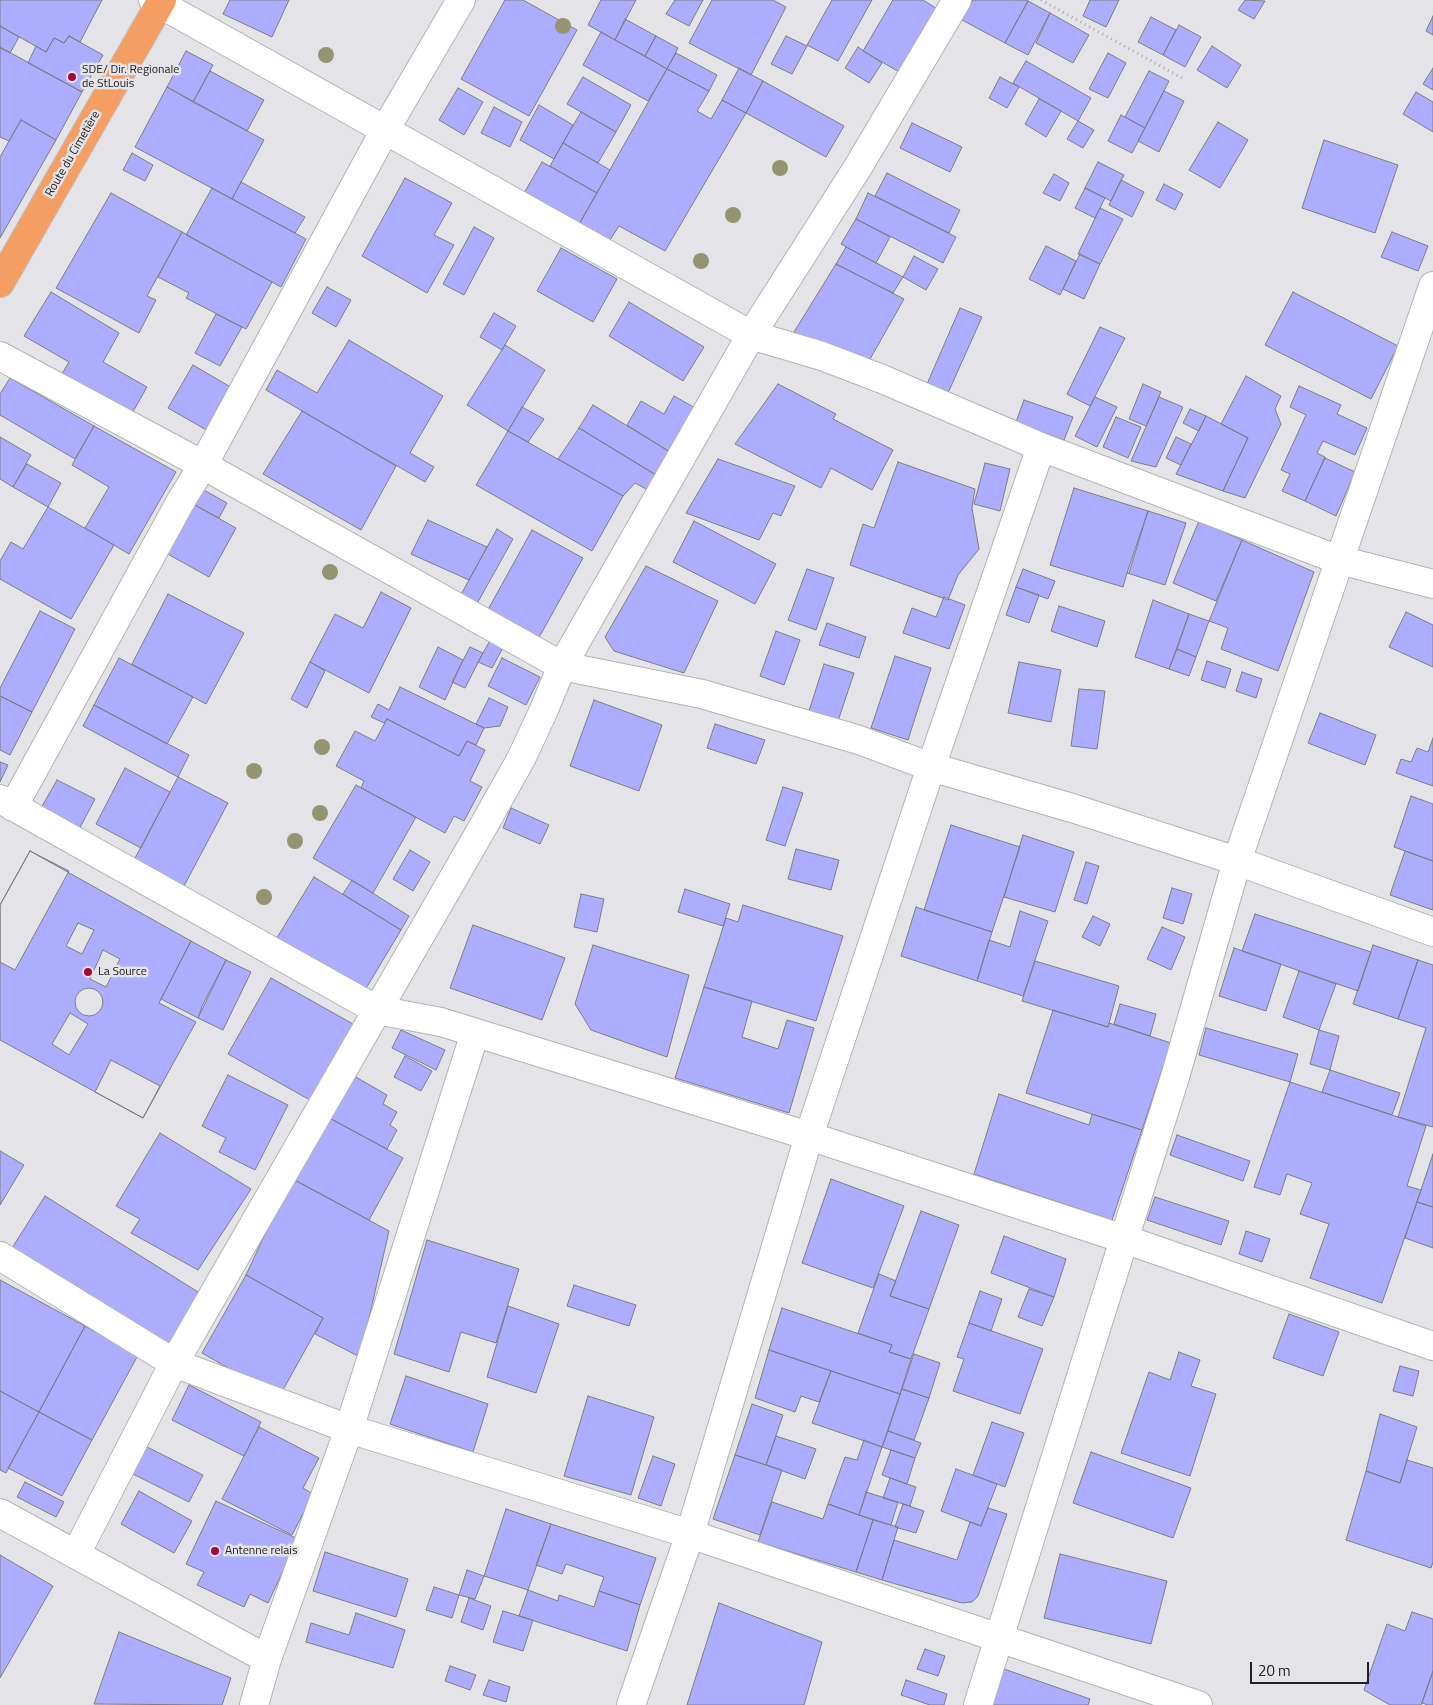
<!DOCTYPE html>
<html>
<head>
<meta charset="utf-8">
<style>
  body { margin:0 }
  #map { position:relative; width:1433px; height:1705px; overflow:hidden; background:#e3e3e8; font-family:"Titillium Web",sans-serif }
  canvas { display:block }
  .scale { position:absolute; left:1250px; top:1662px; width:119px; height:22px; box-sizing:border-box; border:2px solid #222224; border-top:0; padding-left:6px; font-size:15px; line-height:18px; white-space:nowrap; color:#222224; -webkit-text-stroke:4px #e3e3e8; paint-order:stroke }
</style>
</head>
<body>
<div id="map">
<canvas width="1433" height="1705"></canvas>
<div class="scale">20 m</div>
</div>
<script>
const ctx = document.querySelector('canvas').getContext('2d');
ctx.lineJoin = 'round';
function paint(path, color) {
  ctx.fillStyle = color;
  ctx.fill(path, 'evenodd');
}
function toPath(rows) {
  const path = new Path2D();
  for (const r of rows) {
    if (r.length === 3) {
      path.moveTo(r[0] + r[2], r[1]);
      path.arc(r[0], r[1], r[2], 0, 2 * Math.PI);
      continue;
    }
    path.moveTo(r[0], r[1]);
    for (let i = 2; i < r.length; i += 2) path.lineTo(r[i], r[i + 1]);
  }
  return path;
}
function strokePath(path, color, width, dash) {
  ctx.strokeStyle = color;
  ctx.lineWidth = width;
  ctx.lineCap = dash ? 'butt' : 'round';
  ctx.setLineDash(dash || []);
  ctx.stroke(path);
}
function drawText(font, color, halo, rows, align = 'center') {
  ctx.font = font + ' "Titillium Web",sans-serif';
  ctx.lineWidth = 5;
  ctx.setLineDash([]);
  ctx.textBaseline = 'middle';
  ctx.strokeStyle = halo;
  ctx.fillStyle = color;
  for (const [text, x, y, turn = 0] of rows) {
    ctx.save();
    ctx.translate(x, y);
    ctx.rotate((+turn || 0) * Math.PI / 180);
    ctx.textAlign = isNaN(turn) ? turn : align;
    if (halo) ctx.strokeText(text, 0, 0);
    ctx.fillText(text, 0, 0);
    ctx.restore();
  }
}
const building = toPath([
  [0,0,102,0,80,42,69,36,64,43,54,38,46,52,0,26,0,0],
  [230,0,289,0,272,37,223,14,230,0],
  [505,0,523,0,577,30,529,116,461,79,505,0],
  [601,0,636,0,615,40,588,25,601,0],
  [675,0,703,0,689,26,666,14,675,0],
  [712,0,773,0,786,7,751,75,689,43,712,0],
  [832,0,872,0,838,61,807,45,832,0],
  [893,0,923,0,939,10,901,73,863,51,893,0],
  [973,0,1026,0,1028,1,1005,43,962,20,973,0],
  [1090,0,1119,0,1106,27,1083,16,1090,0],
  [1245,0,1265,1,1254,19,1238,10,1245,0],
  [1028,1,1050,13,1028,55,1005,43,1028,1],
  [1050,13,1089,35,1073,63,1036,43,1050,13],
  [1433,16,1433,35,1426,31,1433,16],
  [1151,17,1176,30,1163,55,1138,42,1151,17],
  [625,19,656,36,645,56,615,40,625,19],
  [1179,25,1201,37,1185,67,1163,55,1179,25],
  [0,26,19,37,10,53,0,48,0,26],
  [601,32,667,69,648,101,583,65,601,32],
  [69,36,103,55,82,92,28,63,36,46,46,52,54,38,64,43,69,36],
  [656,36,678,48,667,69,645,56,656,36],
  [786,36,807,46,792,74,771,64,786,36],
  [1212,46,1241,65,1227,88,1197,70,1212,46],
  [0,47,82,92,56,140,21,120,9,141,0,137,0,47],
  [858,47,882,63,869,83,845,68,858,47],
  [186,51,213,65,193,102,167,87,186,51],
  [676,53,717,75,709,91,667,69,676,53],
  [1108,53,1126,63,1108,98,1089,89,1108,53],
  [1026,61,1091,98,1078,121,1013,83,1026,61],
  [739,68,763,81,746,113,722,100,739,68],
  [1433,68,1433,90,1423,84,1433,68],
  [667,69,709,91,697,111,711,119,722,100,746,113,665,251,619,226,608,243,578,226,667,69],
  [210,71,264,100,247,131,193,102,210,71],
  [1149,71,1169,81,1145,128,1125,117,1149,71],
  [583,77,631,105,616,132,567,104,583,77],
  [1000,77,1019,87,1007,108,989,98,1000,77],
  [763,81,844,126,826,157,746,113,763,81],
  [167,87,264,140,232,199,135,147,167,87],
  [458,88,483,102,464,135,439,120,458,88],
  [1164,91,1184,101,1159,152,1138,141,1164,91],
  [1416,92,1433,102,1433,132,1403,114,1416,92],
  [1039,99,1061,111,1046,137,1025,124,1039,99],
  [539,105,573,125,554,159,520,140,539,105],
  [494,107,522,122,510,147,481,133,494,107],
  [581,112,616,132,598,163,563,143,581,112],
  [1121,115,1145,128,1132,153,1108,141,1121,115],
  [21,120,56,140,0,238,0,157,21,120],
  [1078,121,1094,130,1083,148,1067,139,1078,121],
  [1218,122,1248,140,1220,188,1189,170,1218,122],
  [912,123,962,147,950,172,900,148,912,123],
  [1324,140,1398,165,1375,233,1302,208,1324,140],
  [563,143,610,170,597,193,550,166,563,143],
  [132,153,153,165,145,181,123,170,132,153],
  [542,162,597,193,578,226,523,195,542,162],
  [1098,162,1124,175,1111,201,1085,188,1098,162],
  [887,173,960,210,949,233,875,196,887,173],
  [1054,174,1069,183,1060,201,1043,193,1054,174],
  [405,178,452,203,434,235,454,245,427,293,362,256,405,178],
  [1121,180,1144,192,1132,217,1109,205,1121,180],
  [241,182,305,217,295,233,232,199,241,182],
  [1164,184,1183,194,1175,210,1156,200,1164,184],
  [212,188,306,239,281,287,186,235,212,188],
  [1085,188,1105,198,1095,218,1075,208,1085,188],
  [111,193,182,232,147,296,156,300,139,333,56,288,111,193],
  [868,193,956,237,943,263,856,219,868,193],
  [1100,208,1123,219,1100,264,1078,254,1100,208],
  [856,219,890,237,876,263,841,244,856,219],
  [474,227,494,238,464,295,443,284,474,227],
  [182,232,272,282,246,329,186,298,189,293,158,277,182,232],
  [1392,232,1428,246,1418,271,1381,257,1392,232],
  [1046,246,1076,261,1060,295,1029,279,1046,246],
  [846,247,903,277,893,293,836,264,846,247],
  [561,248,617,279,593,322,537,291,561,248],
  [1080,254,1100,264,1084,299,1063,289,1080,254],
  [914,256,938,269,926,290,903,277,914,256],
  [836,264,904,299,865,368,794,332,836,264],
  [327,287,351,300,336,327,312,313,327,287],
  [51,292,119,333,103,362,147,387,130,417,60,377,69,362,24,336,51,292],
  [1293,292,1398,346,1371,399,1265,345,1293,292],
  [629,302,704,347,683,381,609,336,629,302],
  [960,308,982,317,948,393,927,384,960,308],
  [494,313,516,326,502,350,480,337,494,313],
  [216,314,242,327,220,366,195,353,216,314],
  [1100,327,1125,338,1090,406,1067,394,1100,327],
  [349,340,443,396,410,453,434,467,425,482,266,390,277,370,317,393,349,340],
  [505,345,545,370,508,431,467,405,505,345],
  [193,365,234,389,210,432,168,408,193,365],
  [1246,376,1281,396,1275,409,1281,424,1245,498,1223,491,1248,438,1221,424,1246,376],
  [10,378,94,426,75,459,0,415,0,394,10,378],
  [778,384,836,414,833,419,893,450,872,490,831,468,821,488,735,444,778,384],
  [1143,384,1161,392,1146,426,1129,419,1143,384],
  [1299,386,1341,405,1337,414,1367,428,1355,455,1323,441,1317,453,1325,457,1305,501,1282,491,1290,474,1281,470,1306,415,1290,407,1299,386],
  [674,396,697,409,670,452,627,425,641,401,664,414,674,396],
  [1095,397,1117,407,1097,447,1075,436,1095,397],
  [1159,397,1183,407,1156,467,1131,461,1159,397],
  [1024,400,1073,417,1064,440,1016,422,1024,400],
  [593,405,670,452,656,475,579,428,593,405],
  [522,407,544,419,528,442,508,431,522,407],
  [1190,409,1206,416,1199,431,1183,423,1190,409],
  [302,411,396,466,361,530,263,474,302,411],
  [1206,416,1248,438,1223,491,1176,474,1206,416],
  [1116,417,1141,427,1128,458,1103,447,1116,417],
  [94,426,176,472,129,554,85,528,109,487,72,465,94,426],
  [579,428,656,475,648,490,635,483,623,496,558,459,579,428],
  [508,431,623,496,592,551,476,485,508,431],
  [0,437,31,455,13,487,0,479,0,437],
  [1176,437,1191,444,1181,465,1166,458,1176,437],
  [1325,458,1355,472,1336,516,1305,501,1325,458],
  [718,459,795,486,781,516,773,513,759,540,686,513,718,459],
  [898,462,975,489,972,508,979,549,958,575,948,600,850,565,863,524,874,528,898,462],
  [985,463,1010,469,1000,511,974,504,985,463],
  [27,464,61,483,48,507,13,487,27,464],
  [1074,488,1148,511,1129,573,1127,573,1123,587,1050,565,1074,488],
  [202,489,227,503,219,518,193,504,202,489],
  [193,504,236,528,209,577,166,553,193,504],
  [48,507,114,545,71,619,0,579,0,561,11,542,23,549,48,507],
  [1148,511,1186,523,1165,585,1127,573,1148,511],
  [428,520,487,547,469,580,411,554,428,520],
  [694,521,776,564,755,604,673,562,694,521],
  [1199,521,1242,540,1216,601,1173,583,1199,521],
  [497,529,513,539,474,609,458,600,497,529],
  [532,530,583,558,536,643,485,615,532,530],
  [1242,540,1314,572,1278,671,1221,649,1228,628,1209,621,1242,540],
  [646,566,718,601,684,673,614,651,605,637,646,566],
  [807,569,834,578,816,630,788,620,807,569],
  [1023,569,1055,581,1048,599,1016,587,1023,569],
  [1016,587,1039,595,1029,623,1006,615,1016,587],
  [381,592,411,608,369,693,310,662,335,614,363,628,381,592],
  [168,594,244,633,206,704,132,664,168,594],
  [944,597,965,605,949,649,903,633,912,608,936,617,944,597],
  [1153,600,1189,614,1169,669,1135,657,1153,600],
  [1059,606,1105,621,1097,647,1051,631,1059,606],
  [40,611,75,629,32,712,0,696,0,688,40,611],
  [1406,612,1433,625,1433,667,1389,647,1406,612],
  [1189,614,1209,621,1196,657,1177,649,1189,614],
  [827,623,866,637,859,658,819,645,827,623],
  [776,631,800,640,784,685,760,676,776,631],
  [493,635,506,642,492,668,478,662,493,635],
  [438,647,463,660,445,700,419,687,438,647],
  [470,647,483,653,465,688,452,682,470,647],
  [1177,649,1196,657,1189,676,1169,669,1177,649],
  [895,656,931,668,908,740,871,728,895,656],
  [119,658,193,697,167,744,94,705,119,658],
  [502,658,540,677,526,705,488,686,502,658],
  [1207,661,1231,669,1225,688,1201,680,1207,661],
  [310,662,325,671,307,708,291,699,310,662],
  [1019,662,1061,670,1051,722,1008,713,1019,662],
  [824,664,854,673,838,721,809,711,824,664],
  [1242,672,1262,679,1256,698,1236,691,1242,672],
  [400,687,484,728,476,745,467,741,459,756,387,719,384,723,371,717,378,704,389,710,400,687],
  [1079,689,1105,691,1097,749,1071,746,1079,689],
  [0,696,32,712,10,755,0,750,0,696],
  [489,698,508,707,500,726,484,728,476,724,489,698],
  [594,700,662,725,639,791,570,766,594,700],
  [94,705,189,755,178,777,83,726,94,705],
  [1320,713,1376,735,1365,765,1308,743,1320,713],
  [387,719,459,756,467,741,485,750,470,781,482,787,464,821,454,816,445,833,361,788,364,781,336,766,355,731,375,741,387,719],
  [715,724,765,740,756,764,707,748,715,724],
  [1433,738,1433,786,1396,773,1401,759,1411,762,1417,748,1428,752,1433,738],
  [0,762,8,765,0,782,0,762],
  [125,768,170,792,141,848,96,824,125,768],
  [178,777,228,803,184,886,134,860,178,777],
  [57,780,95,799,75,837,37,815,57,780],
  [356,785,416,817,373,893,313,858,356,785],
  [783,787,803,793,785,846,766,840,783,787],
  [1411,796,1433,804,1433,861,1394,847,1411,796],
  [511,808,549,825,540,844,503,828,511,808],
  [951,825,1020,847,992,932,924,910,951,825],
  [1023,835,1074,852,1055,912,1004,897,1023,835],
  [796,849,839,860,831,890,788,879,796,849],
  [410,850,430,862,413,891,393,879,410,850],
  [30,851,69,871,15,970,0,962,0,905,30,851],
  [30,851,191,941,159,1003,196,1022,143,1118,0,1040,0,905,30,851],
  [1405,851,1433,861,1433,910,1390,895,1405,851],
  [1086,862,1099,866,1087,904,1074,900,1086,862],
  [314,877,401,930,359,1000,272,946,314,877],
  [352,880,409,916,401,930,343,894,352,880],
  [1172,888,1192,894,1183,924,1163,918,1172,888],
  [685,889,730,904,723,926,678,912,685,889],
  [581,894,604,899,597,932,574,927,581,894],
  [743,905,843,936,816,1021,704,987,726,918,738,922,743,905],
  [916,907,992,932,977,981,901,956,916,907],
  [1020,911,1048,921,1023,996,977,981,989,940,1010,947,1020,911],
  [1255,914,1371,952,1358,991,1242,951,1255,914],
  [1093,916,1110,924,1100,946,1082,937,1093,916],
  [78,923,94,930,82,954,66,946,78,923],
  [473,925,565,958,542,1020,450,988,473,925],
  [1162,927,1185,937,1171,970,1147,959,1162,927],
  [191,941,226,960,202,1006,198,1018,161,999,191,941],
  [593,945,689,975,667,1057,591,1030,575,1004,593,945],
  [1373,945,1418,960,1398,1019,1353,1004,1373,945],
  [1234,948,1281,964,1266,1011,1219,996,1234,948],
  [103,950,120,959,106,987,90,979,103,950],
  [226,960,251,972,223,1030,198,1018,226,960],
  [1418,960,1433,965,1433,1127,1398,1117,1426,1028,1398,1019,1418,960],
  [1035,961,1119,986,1108,1027,1022,1001,1035,961],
  [1299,971,1336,984,1319,1030,1283,1017,1299,971],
  [271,978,353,1024,310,1100,228,1054,271,978],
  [704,987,752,1001,742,1037,778,1049,787,1020,814,1028,789,1113,675,1078,704,987],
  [89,1002,14],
  [1120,1004,1156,1014,1150,1036,1114,1024,1120,1004],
  [1053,1010,1108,1027,1109,1023,1171,1043,1142,1130,1026,1093,1053,1010],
  [70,1013,88,1024,69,1055,52,1044,70,1013],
  [1206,1028,1298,1054,1290,1082,1199,1055,1206,1028],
  [401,1030,445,1050,436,1070,392,1048,401,1030],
  [1319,1030,1339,1036,1330,1070,1310,1064,1319,1030],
  [405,1056,432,1071,421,1091,394,1077,405,1056],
  [111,1060,160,1086,143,1118,95,1092,111,1060],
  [1330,1070,1400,1093,1392,1115,1322,1092,1330,1070],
  [228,1075,288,1105,255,1170,219,1152,226,1138,202,1126,228,1075],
  [354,1076,387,1095,383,1104,397,1112,390,1125,397,1130,387,1149,331,1119,354,1076],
  [1290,1082,1426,1126,1407,1186,1421,1190,1382,1303,1310,1278,1329,1224,1300,1214,1312,1183,1287,1174,1280,1195,1254,1187,1290,1082],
  [999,1094,1089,1125,1092,1114,1142,1130,1112,1220,974,1174,999,1094],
  [324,1115,403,1158,369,1220,291,1178,324,1115],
  [160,1133,251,1189,198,1270,131,1233,140,1219,116,1206,160,1133],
  [1177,1135,1250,1161,1243,1181,1170,1155,1177,1135],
  [0,1151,24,1165,0,1205,0,1151],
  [1433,1154,1433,1207,1417,1202,1433,1154],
  [291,1178,389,1231,360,1357,315,1334,323,1318,246,1275,291,1178],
  [831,1179,904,1206,873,1288,802,1263,831,1179],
  [45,1196,206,1297,174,1348,12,1248,45,1196],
  [1155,1197,1229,1221,1221,1245,1147,1220,1155,1197],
  [1417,1202,1433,1207,1433,1248,1405,1238,1417,1202],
  [921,1211,959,1225,929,1309,890,1296,921,1211],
  [1246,1231,1270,1239,1262,1262,1239,1254,1246,1231],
  [1004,1236,1066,1259,1054,1297,991,1273,1004,1236],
  [427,1240,519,1269,496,1343,461,1332,449,1372,394,1354,427,1240],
  [879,1274,896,1281,890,1296,929,1309,911,1359,889,1352,892,1345,858,1333,879,1274],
  [246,1275,323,1318,279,1397,202,1353,246,1275],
  [0,1280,85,1326,39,1412,0,1391,0,1280],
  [574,1285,636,1305,629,1326,567,1306,574,1285],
  [1029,1289,1054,1297,1042,1326,1018,1317,1029,1289],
  [980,1291,1002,1299,991,1331,969,1323,980,1291],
  [508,1306,559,1324,536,1393,487,1377,508,1306],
  [782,1308,892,1345,889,1352,911,1359,900,1394,769,1350,782,1308],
  [1289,1314,1339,1332,1323,1376,1273,1358,1289,1314],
  [969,1323,1043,1349,1020,1414,953,1391,964,1359,957,1357,969,1323],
  [85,1326,138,1355,92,1440,39,1412,85,1326],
  [769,1350,831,1371,819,1402,801,1396,795,1412,755,1398,769,1350],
  [1179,1352,1200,1360,1191,1386,1216,1394,1190,1476,1121,1453,1149,1372,1170,1380,1179,1352],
  [914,1354,940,1363,929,1398,902,1389,914,1354],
  [1400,1366,1419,1371,1413,1396,1393,1391,1400,1366],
  [831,1371,900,1394,882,1447,812,1423,831,1371],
  [406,1376,488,1404,473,1452,390,1424,406,1376],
  [189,1385,261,1422,244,1456,172,1420,189,1385],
  [902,1389,929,1398,914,1440,888,1431,902,1389],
  [0,1391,39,1412,6,1473,0,1470,0,1391],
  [588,1396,654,1417,631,1495,564,1476,588,1396],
  [752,1404,783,1415,766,1465,735,1455,752,1404],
  [39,1412,92,1440,62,1496,8,1468,39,1412],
  [1380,1414,1417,1427,1400,1483,1366,1471,1380,1414],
  [992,1422,1024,1433,1005,1487,973,1475,992,1422],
  [259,1427,319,1458,303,1488,313,1494,292,1535,222,1499,259,1427],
  [888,1431,921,1443,915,1458,882,1447,888,1431],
  [776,1436,816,1449,805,1479,766,1465,776,1436],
  [864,1440,882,1447,859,1515,828,1504,845,1457,857,1460,864,1440],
  [141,1444,203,1475,189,1502,127,1471,141,1444],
  [891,1450,915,1458,907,1484,882,1475,891,1450],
  [1091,1452,1191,1488,1173,1538,1073,1503,1091,1452],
  [735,1455,782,1470,760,1535,713,1519,735,1455],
  [653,1456,675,1464,661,1506,638,1498,653,1456],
  [1407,1460,1433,1468,1433,1562,1431,1568,1346,1540,1366,1471,1400,1483,1407,1460],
  [956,1469,997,1484,981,1526,941,1511,956,1469],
  [890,1478,916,1487,910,1506,883,1498,890,1478],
  [25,1482,64,1502,56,1517,17,1497,25,1482],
  [139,1491,192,1521,174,1553,121,1524,139,1491],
  [866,1492,898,1502,891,1525,859,1515,866,1492],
  [216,1501,298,1539,268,1603,250,1594,244,1607,197,1585,204,1572,186,1564,216,1501],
  [772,1502,823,1519,828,1504,873,1520,856,1572,758,1542,772,1502],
  [903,1504,924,1511,916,1533,895,1527,903,1504],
  [988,1508,1007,1514,978,1596,972,1602,962,1603,882,1580,894,1540,957,1560,970,1522,981,1526,988,1508],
  [506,1509,551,1524,528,1590,484,1576,506,1509],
  [873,1520,898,1527,882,1580,856,1572,873,1520],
  [551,1524,656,1558,640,1605,599,1591,604,1577,566,1564,562,1574,536,1565,551,1524],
  [325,1552,408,1579,396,1617,313,1591,325,1552],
  [1060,1554,1167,1581,1151,1644,1044,1618,1060,1554],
  [0,1555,53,1586,0,1678,0,1555],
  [467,1570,484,1576,475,1599,459,1595,467,1570],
  [434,1587,459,1595,452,1618,426,1610,434,1587],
  [528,1590,558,1601,559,1595,594,1607,599,1591,640,1605,627,1651,519,1616,528,1590],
  [469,1598,491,1606,483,1630,461,1622,469,1598],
  [719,1603,822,1642,804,1705,687,1705,719,1603],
  [503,1611,533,1620,523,1651,493,1642,503,1611],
  [1412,1612,1433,1619,1433,1671,1421,1705,1390,1705,1364,1690,1387,1624,1405,1631,1412,1612],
  [356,1613,405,1630,393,1668,306,1642,311,1623,349,1635,356,1613],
  [119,1632,231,1678,222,1705,94,1704,119,1632],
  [925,1649,945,1656,938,1676,917,1669,925,1649],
  [450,1666,476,1675,470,1690,445,1681,450,1666],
  [1004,1669,1090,1699,1088,1705,992,1705,1004,1669],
  [1433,1671,1433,1705,1428,1705,1422,1703,1433,1671],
  [489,1680,510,1687,506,1702,483,1695,489,1680],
  [906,1680,947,1694,944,1705,930,1705,901,1695,906,1680]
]);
paint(building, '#adadff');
strokePath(building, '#7d7d81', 1);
const minor = toPath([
  [153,0,751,335,822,356,882,379,1041,447,1339,560,1433,584],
  [0,356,203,465,562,666,702,694,859,740,931,767,1072,808,1237,861,1433,932],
  [0,799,377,1010,441,1022,809,1136,1124,1239,1433,1346],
  [13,807,182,499,203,465,385,130,461,0],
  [0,1256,174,1363,349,1429,690,1534,1198,1705],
  [0,1513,267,1659],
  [76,1554,174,1363,484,825,521,759,543,712,562,666,751,335,858,167,957,0],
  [254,1705,267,1659,349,1429,475,1033],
  [631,1705,690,1534,809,1136,931,767,1041,447],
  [978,1705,1175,1077,1237,861,1433,286]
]);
const highway = toPath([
  [0,283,162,0]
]);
strokePath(minor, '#b2b3b7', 30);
strokePath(highway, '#c1c1c2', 30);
strokePath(toPath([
  [1041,0,1182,78]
]), '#a8a8ac', 3, [1, 4]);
strokePath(minor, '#fff', 28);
strokePath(highway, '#f49e63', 28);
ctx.fillStyle = '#949470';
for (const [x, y] of [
  [563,26],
  [326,55],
  [780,168],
  [733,215],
  [701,261],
  [330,572],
  [322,747],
  [254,771],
  [320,813],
  [295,841],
  [264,897]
]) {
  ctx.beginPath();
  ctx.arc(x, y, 8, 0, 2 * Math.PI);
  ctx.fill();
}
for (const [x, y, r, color] of [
  [72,77,5,"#a40839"],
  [88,972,5,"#a40839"],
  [215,1551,5,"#a40839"]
]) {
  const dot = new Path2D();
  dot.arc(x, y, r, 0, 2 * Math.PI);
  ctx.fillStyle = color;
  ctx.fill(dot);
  strokePath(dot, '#e3e3e8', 2);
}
drawText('12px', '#222224', '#e3e3e8', [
  ["SDE/ Dir. Regionale",82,70],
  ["de StLouis",82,84],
  ["La Source",98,972],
  ["Antenne relais",225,1551]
], 'left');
drawText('12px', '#222224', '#e3e3e8', [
  ["Route du Cimetière",73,154,-60]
]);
</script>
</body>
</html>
